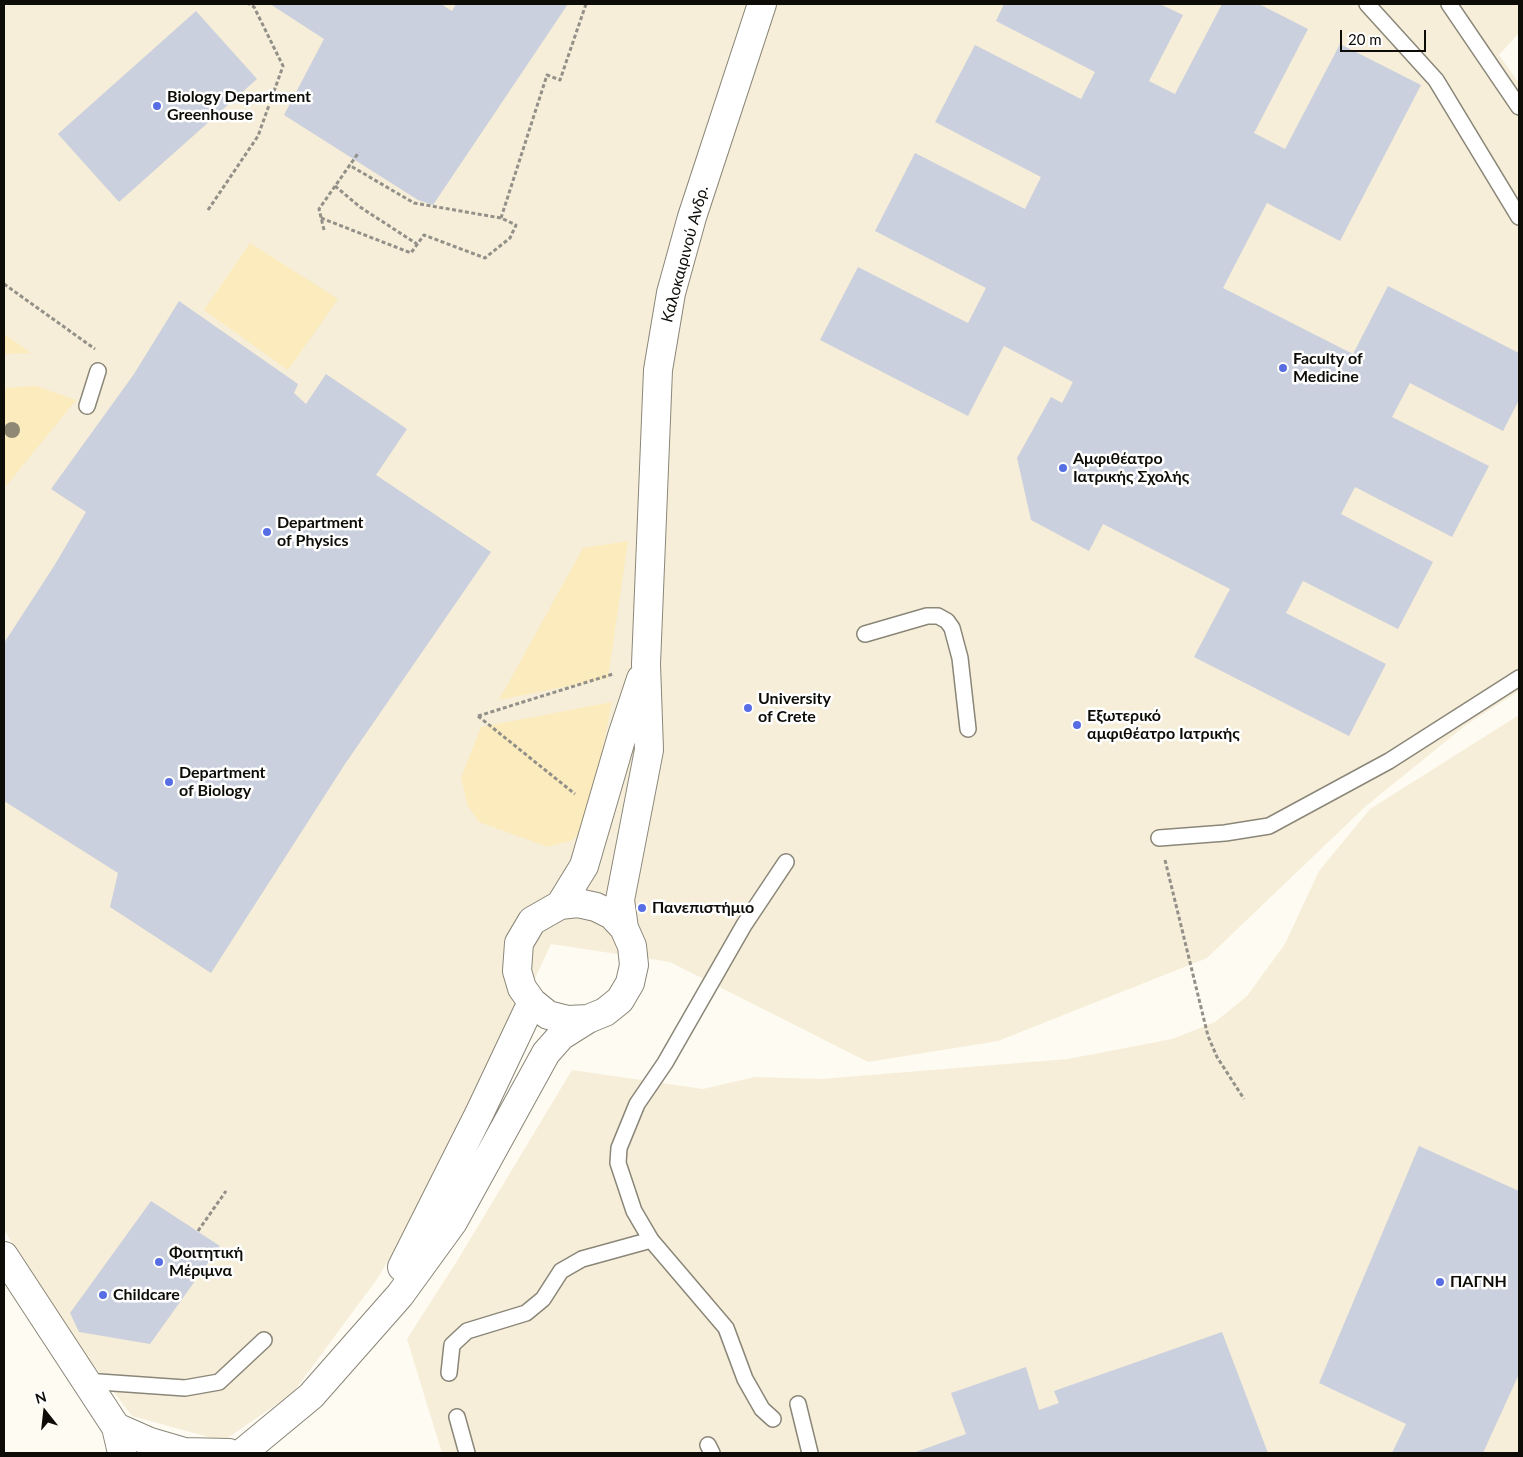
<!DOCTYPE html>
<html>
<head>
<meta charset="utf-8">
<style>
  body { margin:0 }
  #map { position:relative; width:1523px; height:1457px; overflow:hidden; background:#fefbf2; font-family:Lato,sans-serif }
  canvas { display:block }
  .frame { position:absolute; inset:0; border:5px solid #0d0c07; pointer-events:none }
  .north { position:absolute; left:20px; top:1387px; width:50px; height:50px; -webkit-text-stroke:4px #fff; paint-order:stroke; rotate:344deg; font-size:14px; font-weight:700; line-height:20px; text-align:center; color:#0d0c07 }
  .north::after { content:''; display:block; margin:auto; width:18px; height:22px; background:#0d0c07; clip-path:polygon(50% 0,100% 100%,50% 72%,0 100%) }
  .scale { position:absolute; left:1340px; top:30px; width:86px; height:22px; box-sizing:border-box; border:2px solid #0d0c07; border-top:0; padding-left:6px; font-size:15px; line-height:18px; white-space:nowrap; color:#0d0c07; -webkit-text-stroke:4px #fff; paint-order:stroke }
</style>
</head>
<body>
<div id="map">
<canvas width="1523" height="1457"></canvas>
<div class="frame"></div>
<div class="north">N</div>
<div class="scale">20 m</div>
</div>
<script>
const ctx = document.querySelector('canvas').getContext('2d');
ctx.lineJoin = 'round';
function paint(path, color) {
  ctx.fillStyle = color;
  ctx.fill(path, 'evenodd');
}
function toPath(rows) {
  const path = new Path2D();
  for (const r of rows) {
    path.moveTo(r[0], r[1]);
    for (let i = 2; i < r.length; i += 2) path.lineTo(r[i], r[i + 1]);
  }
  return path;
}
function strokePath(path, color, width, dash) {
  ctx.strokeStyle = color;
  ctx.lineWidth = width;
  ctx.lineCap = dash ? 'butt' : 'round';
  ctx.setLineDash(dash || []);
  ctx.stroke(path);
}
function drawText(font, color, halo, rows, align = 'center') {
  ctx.font = font + ' Lato,sans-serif';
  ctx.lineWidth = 5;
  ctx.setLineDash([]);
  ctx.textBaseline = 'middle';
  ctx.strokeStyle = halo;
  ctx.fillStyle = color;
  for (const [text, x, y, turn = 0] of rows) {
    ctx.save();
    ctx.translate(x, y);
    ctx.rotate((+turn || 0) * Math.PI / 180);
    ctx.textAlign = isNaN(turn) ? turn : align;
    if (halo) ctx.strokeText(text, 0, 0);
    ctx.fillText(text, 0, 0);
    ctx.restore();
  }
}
paint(toPath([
  [4,4,1519,4,1519,33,1499,55,1519,83,1519,691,1466,725,1366,806,1207,958,998,1041,868,1062,670,962,551,944,458,1145,377,1279,292,1394,223,1441,132,1416,43,1299,4,1229],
  [1519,715,1519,1453,442,1453,407,1339,457,1261,572,1070,703,1089,755,1077,821,1079,1068,1059,1172,1039,1215,1022,1247,996,1285,944,1319,871,1370,809]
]), '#f6eed8');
paint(toPath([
  [250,243,338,299,288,370,204,310],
  [4,334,31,353,4,354],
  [36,386,76,400,6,486,4,484,4,388],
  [628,541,608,678,499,700,583,548],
  [612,702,588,821,573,840,548,847,479,822,468,806,461,778,481,727]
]), '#fbebbd');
paint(toPath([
  [270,4,441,4,452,11,456,4,568,4,433,205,418,200,284,115,324,39],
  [1004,4,1160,4,1183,15,1149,81,1175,94,1222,4,1259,4,1308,29,1254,133,1285,149,1340,44,1421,85,1340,241,1267,203,1223,288,1353,354,1388,286,1519,353,1519,400,1503,431,1410,383,1392,417,1489,466,1452,537,1355,487,1341,514,1433,562,1398,629,1303,581,1286,613,1386,664,1349,736,1194,657,1230,589,1103,524,1089,551,1031,520,1017,458,1051,397,1062,403,1073,382,1004,346,968,416,820,340,858,267,968,323,986,288,875,231,915,153,1025,209,1041,177,935,122,975,45,1081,99,1095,72,996,21],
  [196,11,257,79,119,202,58,134],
  [179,301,298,384,294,393,306,404,326,374,407,429,376,475,491,552,345,764,211,973,110,907,118,873,4,801,4,643,54,566,86,512,51,489,134,374],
  [1419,1146,1519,1191,1519,1374,1483,1453,1392,1453,1406,1424,1319,1383],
  [151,1201,220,1246,150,1344,79,1332,70,1313],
  [1222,1332,1268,1453,913,1453,966,1434,951,1393,1026,1367,1039,1410,1059,1403,1054,1391]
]), '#cbd0de');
const service = toPath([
  [1367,4,1436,80,1519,217],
  [1449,4,1519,107],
  [87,406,98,371],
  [865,634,927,616,938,616,947,621,952,628,960,658,968,729],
  [1159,838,1225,833,1269,826,1389,761,1519,678],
  [449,1373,452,1345,467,1331,526,1313,543,1299,561,1271,582,1259,651,1240],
  [85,1381,185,1388,219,1382,264,1340],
  [798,1404,810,1453],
  [457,1417,467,1453],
  [773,1419,762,1409,745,1379,726,1328,651,1240,634,1211,618,1163,619,1148,637,1104,665,1063,744,925,786,862],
  [708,1445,712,1453]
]);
const minor = toPath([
  [560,905,578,903,596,907,612,915,624,928,632,946,634,965,630,983,620,1000,605,1012,588,1019,568,1020,548,1015,532,1002,522,988,517,971,519,943,532,921,560,905,584,866,622,736,641,679],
  [624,928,620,900,649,750,646,664,658,370,671,293,692,217,762,4],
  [4,1256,116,1427,122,1453],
  [402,1267,480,1112,532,1002],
  [116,1427,150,1442,184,1452,229,1453],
  [242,1453,311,1396,400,1295,453,1222,546,1053,561,1036,588,1019]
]);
strokePath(service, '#8a8678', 18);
strokePath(minor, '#8a8678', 30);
strokePath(toPath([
  [335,186,360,207,417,244],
  [208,210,258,136,283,66,254,7,249,4],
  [321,218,411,253,424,235,485,258,510,238,516,225,501,218,414,203,349,165],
  [501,218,547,75,560,80,586,4],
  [324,230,319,209,359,152],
  [4,284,95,349],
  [478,716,613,674],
  [478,716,575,794],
  [1165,860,1208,1036,1217,1057,1244,1099],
  [198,1231,226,1191]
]), '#929089', 3, [4, 2.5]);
strokePath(service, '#fff', 15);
strokePath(minor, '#fff', 28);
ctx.fillStyle = '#8e8874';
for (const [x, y] of [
  [12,430]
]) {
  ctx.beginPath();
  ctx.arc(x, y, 8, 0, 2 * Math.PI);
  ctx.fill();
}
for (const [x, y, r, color] of [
  [157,106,5,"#576de3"],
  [1283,368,5,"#576de3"],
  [1063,468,5,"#576de3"],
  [267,532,5,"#576de3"],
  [748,708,5,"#576de3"],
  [1077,725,5,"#576de3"],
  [169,782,5,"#576de3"],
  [642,908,5,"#576de3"],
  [159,1262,5,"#576de3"],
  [1440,1282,5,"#576de3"],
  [103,1295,5,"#576de3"]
]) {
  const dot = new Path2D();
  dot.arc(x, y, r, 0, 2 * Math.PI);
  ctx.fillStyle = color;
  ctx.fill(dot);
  strokePath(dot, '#fff', 2);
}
drawText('bold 16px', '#0d0c07', '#fff', [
  ["Biology Department",167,97],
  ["Greenhouse",167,115],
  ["Faculty of",1293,359],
  ["Medicine",1293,377],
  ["Αμφιθέατρο",1073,459],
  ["Ιατρικής Σχολής",1073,477],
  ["Department",277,523],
  ["of Physics",277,541],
  ["University",758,699],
  ["of Crete",758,717],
  ["Εξωτερικό",1087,716],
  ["αμφιθέατρο Ιατρικής",1087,734],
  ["Department",179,773],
  ["of Biology",179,791],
  ["Πανεπιστήμιο",652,908],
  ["Φοιτητική",169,1253],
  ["Μέριμνα",169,1271],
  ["ΠΑΓΝΗ",1450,1282],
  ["Childcare",113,1295]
], 'left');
drawText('16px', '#0d0c07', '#fff', [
  ["Καλοκαιρινού Ανδρ.",685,254,-75]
]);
</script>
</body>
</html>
